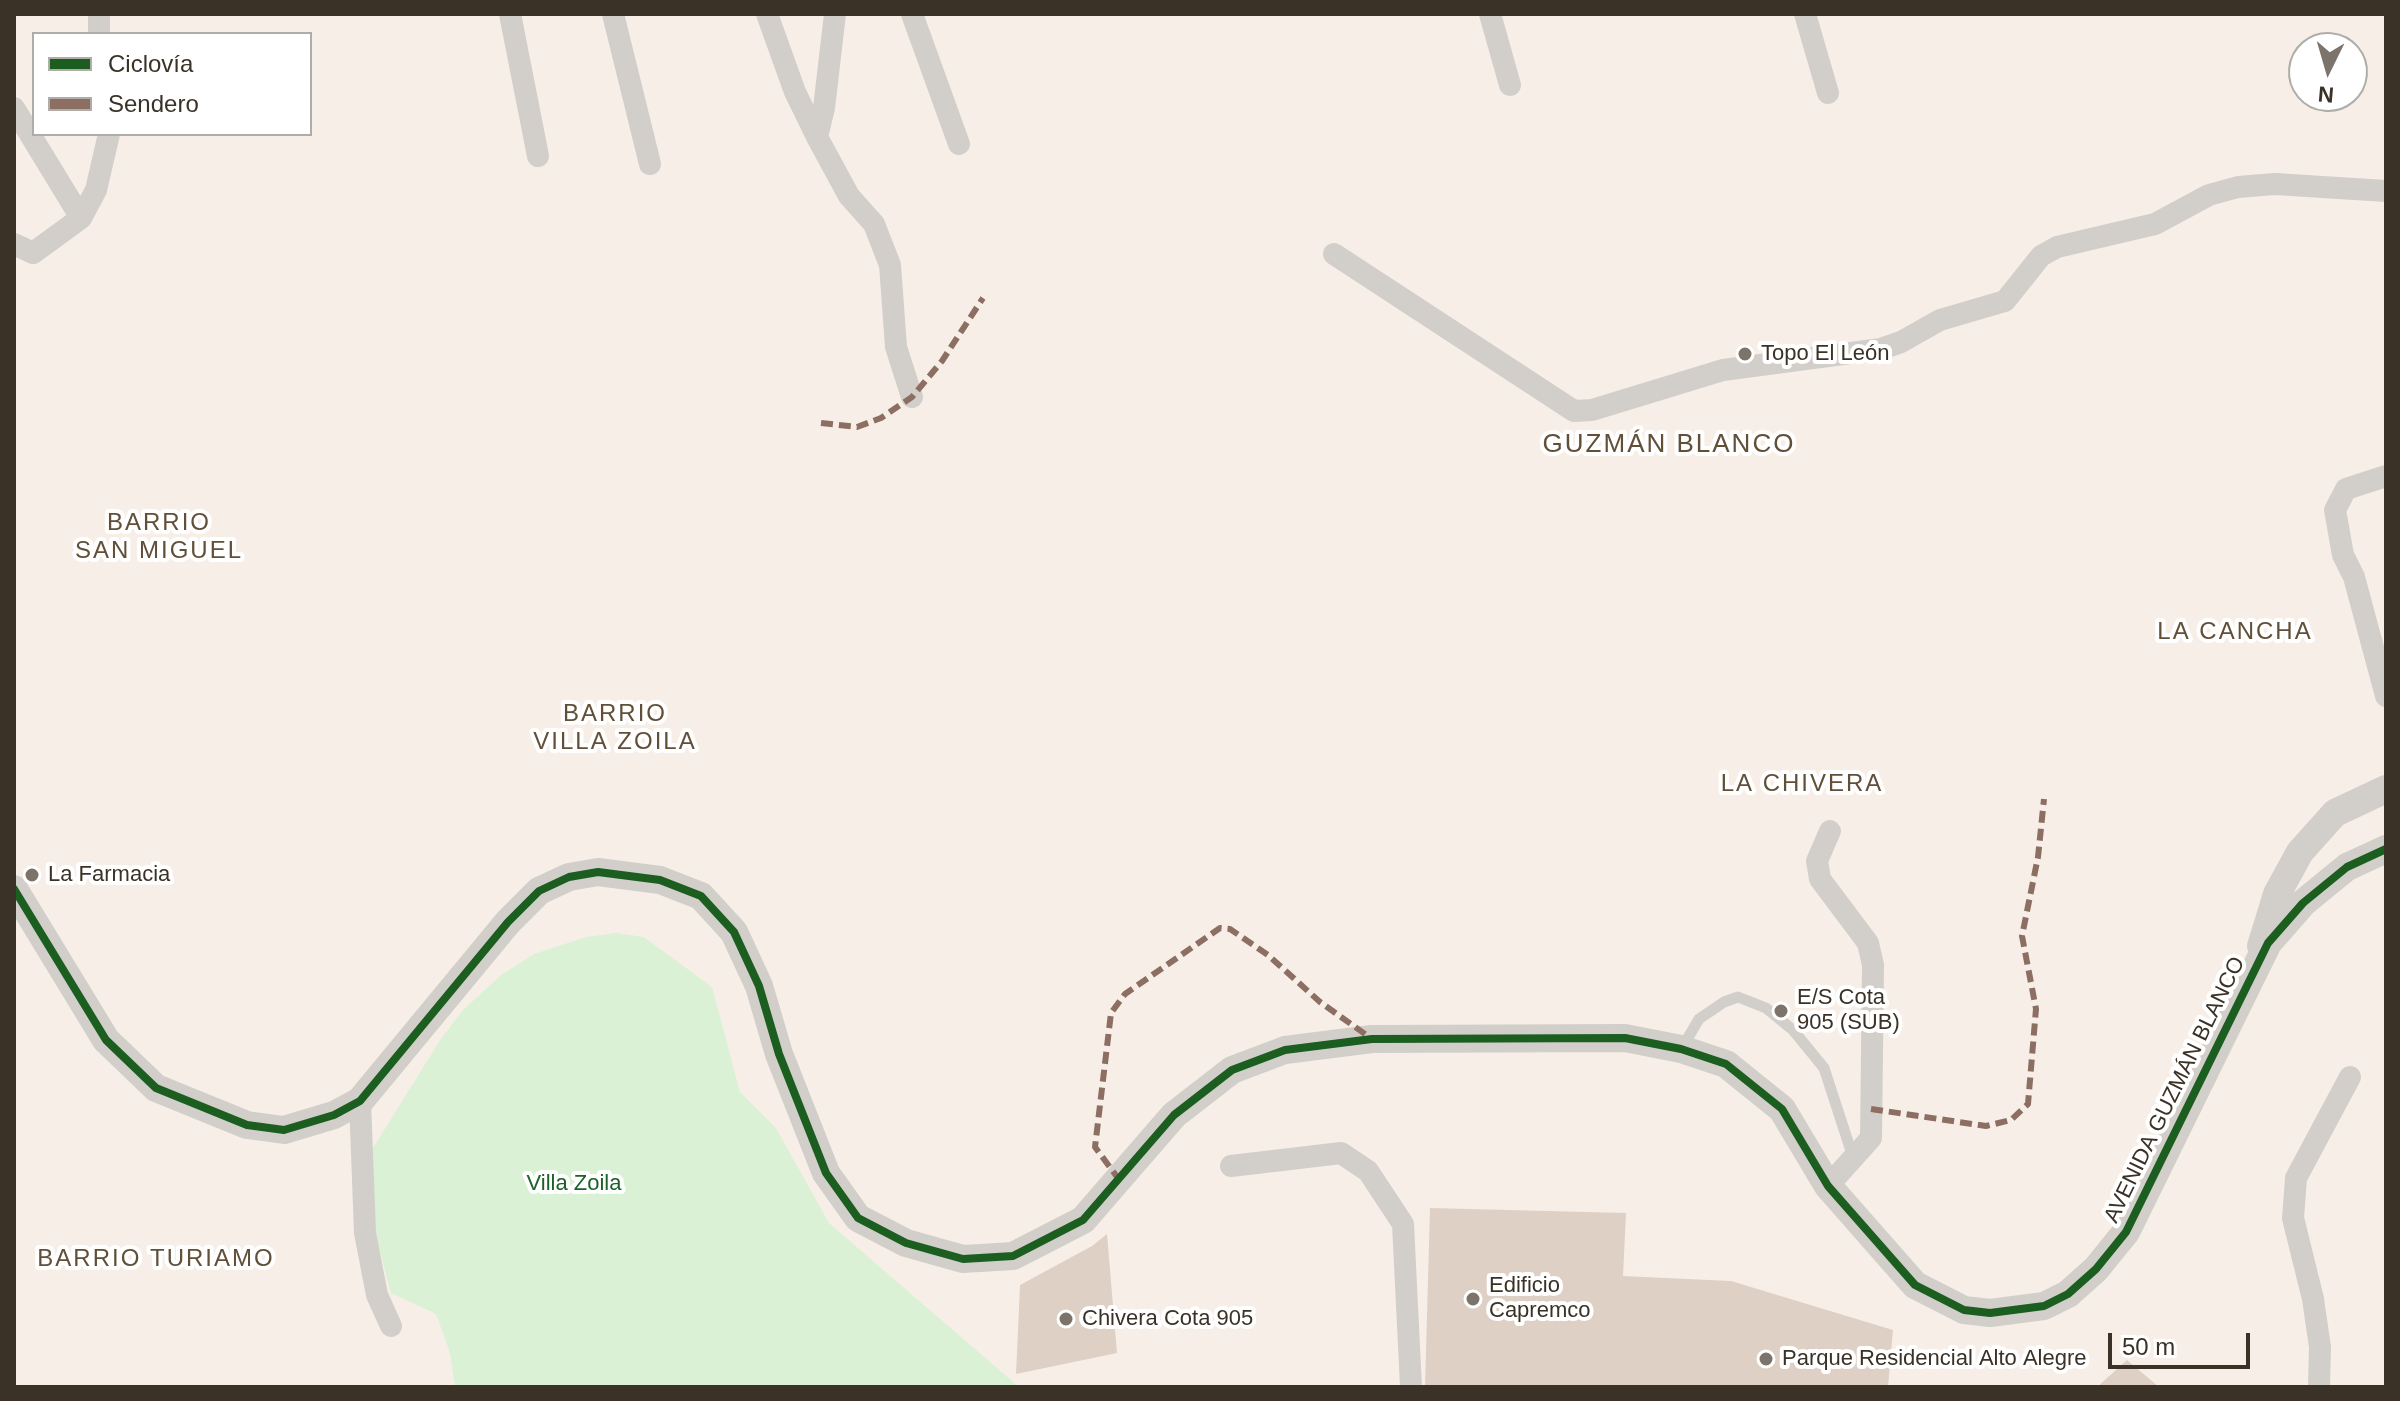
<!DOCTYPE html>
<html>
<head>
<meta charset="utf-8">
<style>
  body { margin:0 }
  #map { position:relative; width:2400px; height:1401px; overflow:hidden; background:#f7efe7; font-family:Helvetica,sans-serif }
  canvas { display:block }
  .frame { position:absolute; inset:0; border:16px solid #3a3227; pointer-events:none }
  .legend { position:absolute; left:32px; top:32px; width:280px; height:104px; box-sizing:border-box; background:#fff; border:2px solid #b0ada9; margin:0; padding:10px 14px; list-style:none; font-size:24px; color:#3a3227 }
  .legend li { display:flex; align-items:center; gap:16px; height:40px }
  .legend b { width:40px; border:2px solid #b0ada9 }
  .north { position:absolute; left:2288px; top:32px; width:80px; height:80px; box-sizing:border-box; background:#fff; border:2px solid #b0ada9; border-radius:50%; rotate:185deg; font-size:22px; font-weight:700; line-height:32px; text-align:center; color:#3a3227 }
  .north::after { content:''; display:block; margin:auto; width:28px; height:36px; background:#7c746a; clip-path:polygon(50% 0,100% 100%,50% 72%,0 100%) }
  .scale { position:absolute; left:2108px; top:1333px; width:142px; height:36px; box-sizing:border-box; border:4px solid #3a3227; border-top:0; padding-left:10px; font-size:24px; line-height:28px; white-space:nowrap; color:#3a3227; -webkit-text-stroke:6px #fff; paint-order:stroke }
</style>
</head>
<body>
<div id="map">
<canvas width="2400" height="1401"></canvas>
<div class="frame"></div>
<ul class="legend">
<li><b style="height:10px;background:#1b5e20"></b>Ciclovía</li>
<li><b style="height:10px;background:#8d6e63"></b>Sendero</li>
</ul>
<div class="north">N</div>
<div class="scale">50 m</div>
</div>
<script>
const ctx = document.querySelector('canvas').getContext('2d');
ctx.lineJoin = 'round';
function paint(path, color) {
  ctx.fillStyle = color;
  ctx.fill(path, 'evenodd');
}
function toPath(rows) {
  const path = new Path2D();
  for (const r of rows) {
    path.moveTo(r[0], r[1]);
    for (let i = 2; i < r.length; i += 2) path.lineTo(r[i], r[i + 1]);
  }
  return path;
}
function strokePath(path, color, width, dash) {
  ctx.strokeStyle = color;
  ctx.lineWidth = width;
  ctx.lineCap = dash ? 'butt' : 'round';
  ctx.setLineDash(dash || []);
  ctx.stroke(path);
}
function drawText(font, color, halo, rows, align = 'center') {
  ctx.font = font + ' Helvetica,sans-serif';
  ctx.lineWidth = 8;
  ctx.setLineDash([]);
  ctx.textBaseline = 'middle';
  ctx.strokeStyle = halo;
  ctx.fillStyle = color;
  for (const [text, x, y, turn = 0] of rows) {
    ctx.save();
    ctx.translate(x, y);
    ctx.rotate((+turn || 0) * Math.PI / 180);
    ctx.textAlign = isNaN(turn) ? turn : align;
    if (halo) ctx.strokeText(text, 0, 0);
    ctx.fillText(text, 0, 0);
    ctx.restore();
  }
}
paint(toPath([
  [616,933,644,937,712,987,740,1092,776,1128,829,1223,1019,1387,455,1387,450,1353,436,1314,391,1293,367,1204,371,1151,442,1037,464,1009,501,975,534,954,586,937]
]), '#dbf1d5');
paint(toPath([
  [1430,1208,1626,1213,1623,1276,1731,1281,1893,1330,1888,1387,1425,1387],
  [1107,1234,1117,1353,1016,1374,1020,1285,1092,1246],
  [2127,1360,2159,1387,2097,1387]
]), '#dfd0c6');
strokePath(toPath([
  [1682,1048,1699,1019,1724,1002,1738,997,1766,1008,1793,1030,1824,1068,1853,1157]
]), '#d2cfcb', 11);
strokePath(toPath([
  [510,14,538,156],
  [613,14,650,164],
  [767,14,795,92,817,137,849,196,874,224,890,265,896,347,912,397],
  [912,14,959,144],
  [1490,14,1510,85],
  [1805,14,1828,93],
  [99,34,99,14],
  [14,108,81,218],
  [817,137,824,108,835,14],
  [14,244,33,253,81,218,96,190,109,134],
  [1334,254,1574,411,1592,410,1723,370,1881,349,1901,342,1940,320,2005,301,2041,256,2057,247,2155,224,2209,195,2238,187,2275,184,2386,191],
  [2386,476,2346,489,2335,510,2343,555,2354,577,2386,696],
  [360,1101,365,1233,377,1295,391,1326],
  [1231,1166,1341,1153,1368,1171,1403,1224,1411,1387],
  [1828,1186,1871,1138,1873,965,1868,943,1820,879,1817,861,1830,831],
  [2319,1387,2320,1347,2313,1299,2293,1218,2296,1178,2350,1077]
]), '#d2cfcb', 22);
strokePath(toPath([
  [14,889,106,1040,156,1088,247,1125,284,1130,334,1115,360,1101,508,922,539,891,569,877,598,872,660,880,701,896,734,932,759,986,779,1054,826,1173,858,1218,906,1243,963,1259,1013,1256,1083,1220,1174,1115,1232,1070,1285,1050,1372,1039,1625,1038,1681,1049,1726,1064,1782,1109,1828,1186,1915,1285,1964,1310,1990,1313,2044,1306,2068,1294,2096,1269,2126,1232,2268,943,2303,903,2347,867,2386,849],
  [2261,946,2277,894,2300,852,2335,813,2386,789]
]), '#d2cfcb', 28);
strokePath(toPath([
  [821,423,857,427,881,418,912,397,942,361,983,298],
  [1871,1109,1986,1126,2011,1120,2028,1104,2036,1009,2022,936,2038,857,2044,799],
  [1120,1181,1095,1147,1111,1013,1125,994,1220,928,1230,929,1268,955,1320,1002,1372,1039]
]), '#8d6e63', 6, [12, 6]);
strokePath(toPath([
  [14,889,106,1040,156,1088,247,1125,284,1130,334,1115,360,1101,508,922,539,891,569,877,598,872,660,880,701,896,734,932,759,986,779,1054,826,1173,858,1218,906,1243,963,1259,1013,1256,1083,1220,1174,1115,1232,1070,1285,1050,1372,1039,1625,1038,1681,1049,1726,1064,1782,1109,1828,1186,1915,1285,1964,1310,1990,1313,2044,1306,2068,1294,2096,1269,2126,1232,2268,943,2303,903,2347,867,2386,849]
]), '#1b5e20', 8);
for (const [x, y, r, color] of [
  [1745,354,8,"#7c746a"],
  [32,875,8,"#7c746a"],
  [1781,1011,8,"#7c746a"],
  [1473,1299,8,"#7c746a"],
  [1066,1319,8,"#7c746a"],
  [1766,1359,8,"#7c746a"]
]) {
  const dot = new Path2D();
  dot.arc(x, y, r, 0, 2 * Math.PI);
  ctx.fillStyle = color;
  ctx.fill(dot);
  strokePath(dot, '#fff', 3);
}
drawText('22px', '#3a3227', '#fff', [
  ["Topo El León",1761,354],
  ["La Farmacia",48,875],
  ["E/S Cota",1797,998],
  ["905 (SUB)",1797,1023],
  ["Edificio",1489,1286],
  ["Capremco",1489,1311],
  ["Chivera Cota 905",1082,1319],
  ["Parque Residencial Alto Alegre",1782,1359]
], 'left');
drawText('22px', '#3a3227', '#fff', [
  ["AVENIDA GUZMÁN BLANCO",2175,1090,-64]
]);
drawText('22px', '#1c6128', '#fff', [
  ["Villa Zoila",574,1184]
]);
ctx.letterSpacing = '2px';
drawText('24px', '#614f38', '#fff', [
  ["BARRIO",159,523],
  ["SAN MIGUEL",159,551],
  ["LA CANCHA",2235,632],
  ["BARRIO",615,714],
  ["VILLA ZOILA",615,742],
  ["LA CHIVERA",1802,784],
  ["BARRIO TURIAMO",156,1259]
]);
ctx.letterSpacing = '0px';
ctx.letterSpacing = '2px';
drawText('26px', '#614f38', '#fff', [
  ["GUZMÁN BLANCO",1669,445]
]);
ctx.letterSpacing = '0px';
</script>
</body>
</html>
